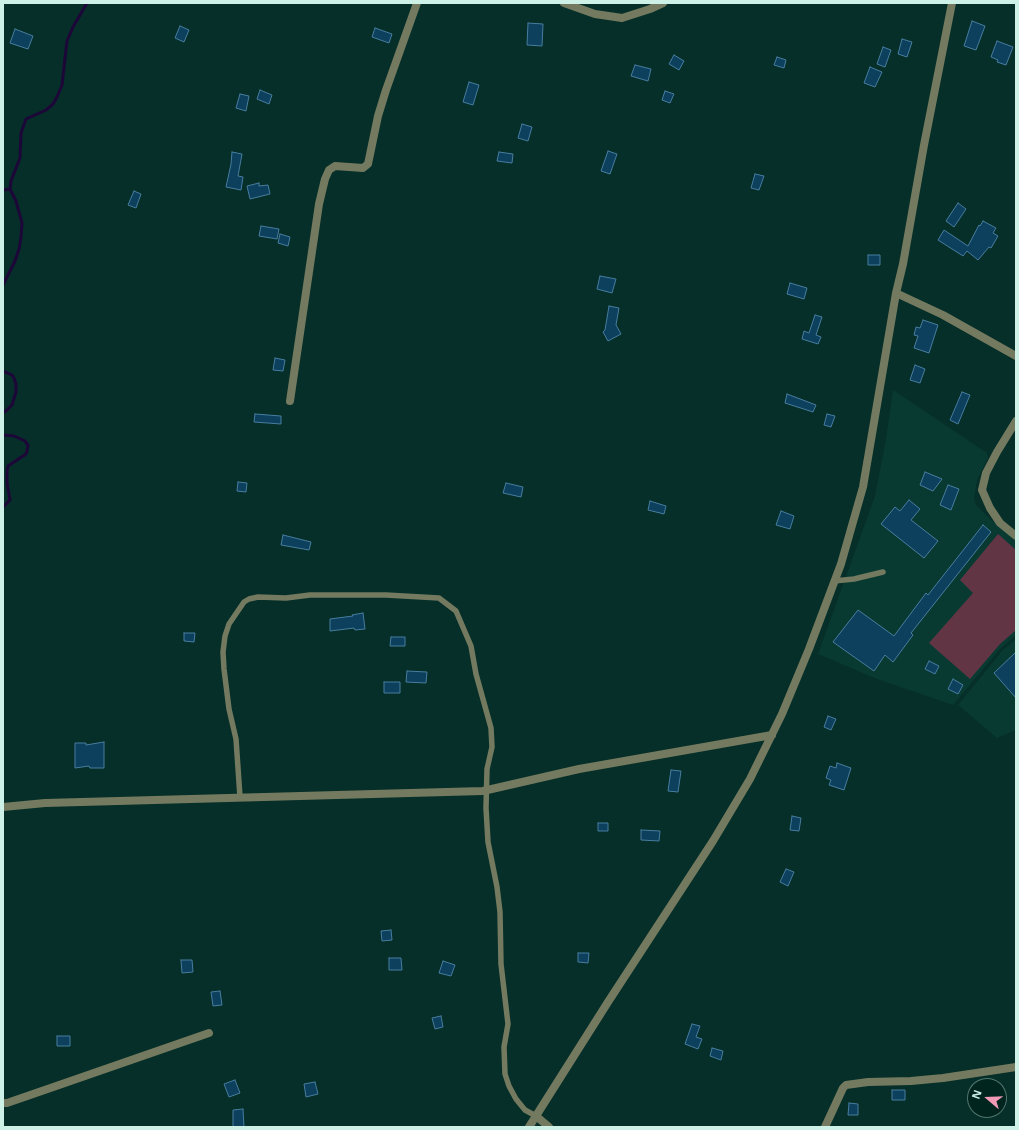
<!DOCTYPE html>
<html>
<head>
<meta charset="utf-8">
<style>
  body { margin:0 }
  #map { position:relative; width:1019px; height:1130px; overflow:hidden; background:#052f28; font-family:"Open Sans",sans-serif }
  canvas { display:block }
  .frame { position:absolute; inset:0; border:4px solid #cdf0e7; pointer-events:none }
  .north { position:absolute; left:967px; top:1078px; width:40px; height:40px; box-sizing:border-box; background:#00251f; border:1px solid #52766f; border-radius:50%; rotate:289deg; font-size:11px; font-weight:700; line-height:16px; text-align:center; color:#cdf0e7 }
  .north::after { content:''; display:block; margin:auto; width:14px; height:18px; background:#f09ab6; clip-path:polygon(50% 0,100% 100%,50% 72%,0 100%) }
</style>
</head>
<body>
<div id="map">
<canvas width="1019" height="1130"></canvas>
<div class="frame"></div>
<div class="north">N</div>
</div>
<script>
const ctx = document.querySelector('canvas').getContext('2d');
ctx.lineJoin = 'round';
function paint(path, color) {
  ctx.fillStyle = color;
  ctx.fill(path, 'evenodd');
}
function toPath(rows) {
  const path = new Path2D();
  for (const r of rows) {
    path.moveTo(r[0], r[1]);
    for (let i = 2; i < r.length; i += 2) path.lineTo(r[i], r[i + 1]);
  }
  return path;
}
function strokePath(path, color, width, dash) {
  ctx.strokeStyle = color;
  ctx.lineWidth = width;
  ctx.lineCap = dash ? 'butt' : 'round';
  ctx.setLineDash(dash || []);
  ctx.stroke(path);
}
paint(toPath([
  [893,390,987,453,988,458,977,480,974,498,976,505,990,519,1016,540,1016,635,1000,649,953,705,877,679,818,654,875,496,886,439],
  [1016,639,1016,730,997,738,958,705,1002,651]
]), '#093a32');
paint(toPath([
  [998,534,1016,550,1016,630,1000,644,970,679,929,643,973,593,960,580]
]), '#613544');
strokePath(toPath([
  [3,190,10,189],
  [3,285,15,261,19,249,21,237,22,223,16,201,10,189,11,181,20,158,21,133,26,119,46,110,53,104,57,97,62,85,67,41,73,27,87,3],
  [3,371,12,375,14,378,16,384,16,392,12,405,7,410,3,413],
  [3,435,14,436,25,441,28,445,27,451,26,454,8,466,7,471,7,483,10,500,3,507]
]), '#1d0739', 3);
const building = toPath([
  [972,21,985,26,976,50,964,46,972,21],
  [528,23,543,24,542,46,527,45,528,23],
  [180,26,189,30,184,42,175,38,180,26],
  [375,28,392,34,389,43,372,37,375,28],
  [15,29,33,36,28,49,10,43,15,29],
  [902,39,912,42,907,57,898,54,902,39],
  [997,41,1013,47,1006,65,997,62,998,60,991,57,997,41],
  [883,47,891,50,885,67,877,64,883,47],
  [674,55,684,61,679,70,669,64,674,55],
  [777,57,786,60,784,68,774,65,777,57],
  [635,65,651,69,648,81,631,76,635,65],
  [870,67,882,72,875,87,864,83,870,67],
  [469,82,479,85,473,105,463,102,469,82],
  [260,90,272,95,269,104,257,99,260,90],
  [665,91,674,94,670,103,662,100,665,91],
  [240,94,249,96,246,111,236,108,240,94],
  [522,124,532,127,528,141,518,138,522,124],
  [608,151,617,154,610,174,601,171,608,151],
  [232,152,242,154,238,176,243,177,241,190,226,187,231,164,232,152],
  [499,152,513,154,512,163,497,161,499,152],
  [755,174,764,176,759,190,751,188,755,174],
  [259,183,259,186,268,185,270,194,250,199,247,186,259,183],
  [134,191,141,194,136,208,128,205,134,191],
  [958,203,966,209,954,227,946,221,958,203],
  [983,221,996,228,993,233,998,236,991,248,989,247,978,260,967,251,963,256,938,240,944,230,968,246,979,225,980,226,983,221],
  [261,226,279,229,277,239,259,236,261,226],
  [280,234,290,237,288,246,278,243,280,234],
  [868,255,880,255,880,265,868,265,868,255],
  [600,276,616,279,612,293,597,289,600,276],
  [790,283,807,288,804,299,787,294,790,283],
  [609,306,619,308,616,325,621,334,608,341,603,332,605,330,609,306],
  [815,315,822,317,816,335,821,337,818,344,802,339,804,331,809,333,815,315],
  [923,320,938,325,929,353,914,348,918,336,914,335,916,327,920,328,923,320],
  [275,358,285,360,283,371,273,370,275,358],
  [915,365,925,369,920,383,910,380,915,365],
  [962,392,970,395,958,424,950,420,962,392],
  [787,394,816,405,813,412,785,403,787,394],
  [255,414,281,416,281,424,254,422,255,414],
  [827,414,835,416,831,427,824,425,827,414],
  [925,472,942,479,933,491,920,485,925,472],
  [238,482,247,483,246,492,237,491,238,482],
  [506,483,523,487,521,497,503,493,506,483],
  [948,485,959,489,951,510,940,505,948,485],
  [909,500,920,509,911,520,938,541,924,558,881,524,895,507,900,511,909,500],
  [650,501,666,506,664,514,648,510,650,501],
  [781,511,794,516,790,529,776,525,781,511],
  [983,525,991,532,911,633,913,635,893,662,885,655,874,671,833,642,858,610,894,636,926,593,928,595,983,525],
  [283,535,311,542,309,550,281,545,283,535],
  [363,613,365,629,355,630,354,628,330,631,330,619,353,616,352,615,363,613],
  [184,633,195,633,194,642,184,641,184,633],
  [391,637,405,637,405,646,390,646,391,637],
  [1016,652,1016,698,994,673,1016,652],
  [929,661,939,666,935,674,925,669,929,661],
  [407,671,427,672,426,683,406,682,407,671],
  [953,679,963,685,958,694,948,689,953,679],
  [384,682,400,682,400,693,384,693,384,682],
  [828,716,836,719,831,730,824,727,828,716],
  [104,742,104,768,90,768,89,766,75,768,75,743,86,743,86,745,104,742],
  [837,763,851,768,844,790,829,785,831,780,826,778,830,766,836,768,837,763],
  [671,770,681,771,678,792,668,791,671,770],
  [792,816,801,818,799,831,790,830,792,816],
  [598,823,608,823,608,831,598,831,598,823],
  [641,830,660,831,659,841,641,840,641,830],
  [786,869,794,872,788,886,780,882,786,869],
  [391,930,392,940,382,941,381,931,391,930],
  [578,953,589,953,588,963,578,962,578,953],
  [389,958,401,958,402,970,389,970,389,958],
  [181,960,192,960,193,972,182,973,181,960],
  [443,961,455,965,451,976,439,973,443,961],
  [220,991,222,1005,213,1006,211,992,220,991],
  [441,1016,443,1027,435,1029,432,1018,441,1016],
  [692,1024,700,1026,696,1037,702,1039,698,1049,685,1044,692,1024],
  [57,1036,70,1036,70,1046,57,1046,57,1036],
  [712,1048,723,1051,721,1060,710,1056,712,1048],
  [235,1080,240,1093,229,1097,224,1084,235,1080],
  [315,1082,318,1094,306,1097,304,1084,315,1082],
  [892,1090,905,1090,905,1100,892,1100,892,1090],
  [849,1103,858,1104,858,1115,848,1115,849,1103],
  [243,1109,244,1127,233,1127,233,1110,243,1109]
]);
paint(building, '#0d405d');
strokePath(building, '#487d9f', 1);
strokePath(toPath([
  [834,581,854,579,883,572],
  [240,797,236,739,229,709,224,669,223,652,225,636,229,624,244,602,249,599,258,597,286,598,310,595,386,595,439,598,456,611,471,646,476,674,491,728,492,747,487,769,486,808,488,842,497,887,500,912,501,964,508,1024,504,1047,505,1074,509,1086,516,1099,525,1110,536,1116]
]), '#747a5f', 5.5);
strokePath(toPath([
  [564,3,595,14,622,18,650,9,663,3],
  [896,293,943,315,1016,356],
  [290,401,319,204,325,179,329,170,335,166,363,168,368,164,378,116,386,90,417,3],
  [1016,421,997,452,986,473,982,490,990,508,1000,523,1016,536],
  [3,807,45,803,483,791,579,769,772,735],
  [3,1103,7,1103,62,1084,209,1033],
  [536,1116,549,1127],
  [529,1127,608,1002,713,841,750,779,782,714,809,649,841,564,863,487,896,293,903,264,924,145,952,3],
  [825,1127,843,1088,846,1085,868,1082,911,1081,943,1078,1016,1067]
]), '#747a5f', 8);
</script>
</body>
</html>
